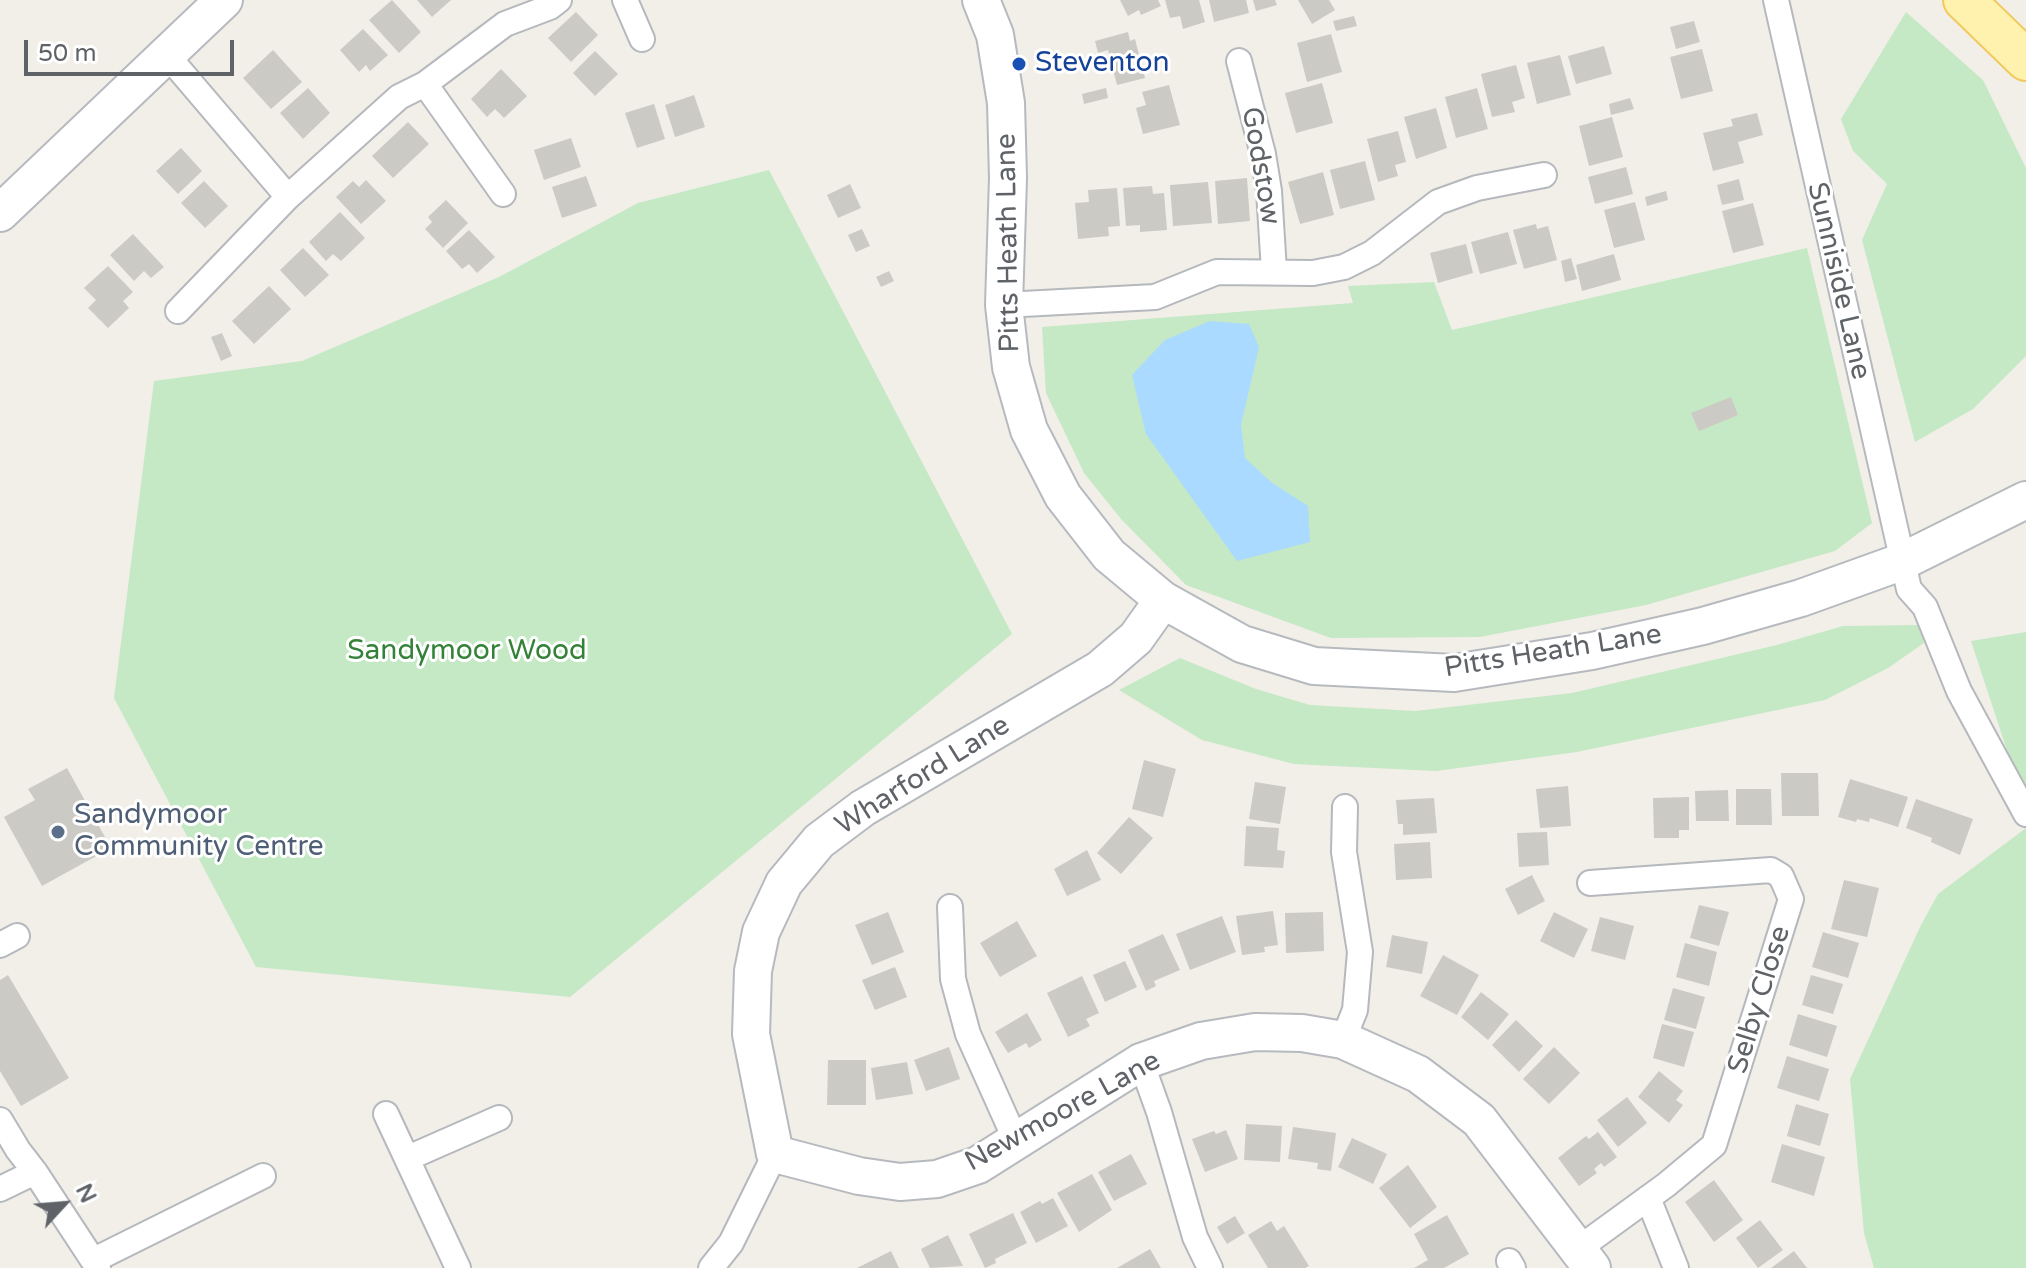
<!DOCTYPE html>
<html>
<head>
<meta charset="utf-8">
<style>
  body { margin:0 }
  #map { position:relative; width:2026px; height:1268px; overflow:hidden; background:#f1efe8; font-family:"Varela Round",sans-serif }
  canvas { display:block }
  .north { position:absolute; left:24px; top:1164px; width:80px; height:80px; -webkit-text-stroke:6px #fff; paint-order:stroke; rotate:64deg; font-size:22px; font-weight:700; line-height:32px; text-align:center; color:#5f6368 }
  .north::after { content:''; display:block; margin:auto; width:28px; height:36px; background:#5f6368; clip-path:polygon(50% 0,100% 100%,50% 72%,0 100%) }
  .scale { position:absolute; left:24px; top:40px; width:210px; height:36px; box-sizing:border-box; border:4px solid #5f6368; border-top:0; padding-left:10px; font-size:24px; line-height:28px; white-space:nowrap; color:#5f6368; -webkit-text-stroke:6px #fff; paint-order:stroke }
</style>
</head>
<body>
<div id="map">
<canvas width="2026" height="1268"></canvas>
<div class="north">N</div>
<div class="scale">50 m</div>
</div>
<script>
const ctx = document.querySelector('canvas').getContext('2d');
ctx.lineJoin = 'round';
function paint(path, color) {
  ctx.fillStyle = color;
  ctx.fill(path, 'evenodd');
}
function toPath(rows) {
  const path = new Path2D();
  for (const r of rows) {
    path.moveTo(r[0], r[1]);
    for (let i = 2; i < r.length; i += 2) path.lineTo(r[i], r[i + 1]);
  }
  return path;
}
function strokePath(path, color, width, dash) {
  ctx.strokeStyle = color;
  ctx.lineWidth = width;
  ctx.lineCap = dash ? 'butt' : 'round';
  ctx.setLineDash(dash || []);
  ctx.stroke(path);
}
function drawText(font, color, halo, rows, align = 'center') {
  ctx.font = font + ' "Varela Round",sans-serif';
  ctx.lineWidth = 6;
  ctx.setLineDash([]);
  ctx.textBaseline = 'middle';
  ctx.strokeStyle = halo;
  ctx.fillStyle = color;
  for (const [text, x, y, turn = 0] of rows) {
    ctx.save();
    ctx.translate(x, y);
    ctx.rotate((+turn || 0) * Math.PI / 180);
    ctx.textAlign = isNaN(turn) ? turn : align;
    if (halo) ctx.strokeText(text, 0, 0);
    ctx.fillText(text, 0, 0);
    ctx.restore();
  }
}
paint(toPath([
  [1906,12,1983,80,2026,168,2026,356,1973,409,1915,442,1862,240,1887,184,1853,151,1841,119],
  [769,170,1012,634,570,997,256,967,114,698,154,381,302,361,499,277,638,203],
  [1807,248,1872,523,1835,551,1646,605,1480,637,1331,638,1186,585,1121,519,1084,473,1046,393,1042,327,1353,303,1348,286,1434,282,1452,330],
  [1920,625,1924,643,1888,668,1825,700,1577,752,1436,771,1294,764,1202,740,1119,690,1180,658,1256,689,1310,705,1415,711,1572,693,1777,645,1843,626],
  [2026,632,2026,808,1971,641],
  [2026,828,2026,1268,1874,1268,1864,1233,1850,1079,1921,925,1938,894]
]), '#c5e8c5');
paint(toPath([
  [1210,321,1249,324,1259,347,1241,425,1245,458,1271,482,1308,506,1310,542,1237,561,1146,434,1132,375,1165,340]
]), '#aadaff');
paint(toPath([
  [392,0,421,32,399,53,369,20],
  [417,0,451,0,432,17],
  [1120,0,1158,0,1161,6,1141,15,1139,10,1128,16],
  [1165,0,1199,0,1205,22,1183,29,1180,16,1170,18],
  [1209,0,1246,0,1249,13,1214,22],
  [1253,0,1275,0,1277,5,1256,11],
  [1298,0,1329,0,1335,10,1312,24],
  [576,12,598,35,571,62,548,38],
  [1354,16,1357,26,1336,31,1333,21],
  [1694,21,1700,42,1676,49,1670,27],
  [363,29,388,55,370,71,366,65,359,72,340,50],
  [1128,32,1130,41,1135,39,1145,78,1117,85,1108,50,1098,53,1095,41],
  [1331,34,1342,72,1307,82,1297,43],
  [1604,46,1612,74,1576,84,1568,56],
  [1702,49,1713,91,1681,99,1670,57],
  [273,50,302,82,271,109,243,78],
  [595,51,618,74,595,96,573,73],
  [1560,55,1571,95,1537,104,1527,63],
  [1516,65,1525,98,1512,102,1515,112,1492,117,1481,74],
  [501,69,527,96,504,118,495,109,487,117,471,99],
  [1322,83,1333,123,1296,133,1285,93],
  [1169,85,1180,125,1143,134,1136,108,1146,105,1142,92],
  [308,88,330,113,303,139,280,113],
  [1106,88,1108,98,1084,104,1082,94],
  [1477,88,1488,129,1456,138,1445,97],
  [694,95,705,127,675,137,665,105],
  [1630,98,1634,109,1611,115,1609,104],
  [654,104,665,139,637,148,625,113],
  [1436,108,1447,148,1416,159,1404,117],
  [1757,113,1763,135,1738,142,1744,163,1713,171,1703,133,1733,126,1731,119],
  [1612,117,1623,157,1589,166,1579,126],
  [408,122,429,144,393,178,372,156],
  [1398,131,1406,162,1395,165,1398,176,1378,182,1367,139],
  [571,138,581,167,544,180,534,150],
  [181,148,202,171,178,194,156,171],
  [1365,161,1375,200,1340,209,1330,170],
  [1626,167,1633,194,1595,204,1588,177],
  [1323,172,1334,215,1300,224,1288,182],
  [586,176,597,206,562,218,552,187],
  [1247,178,1250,221,1218,224,1215,181],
  [1739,179,1744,200,1722,205,1717,185],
  [366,180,386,201,361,224,336,197,353,181,359,187],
  [204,181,228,206,205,228,181,203],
  [1208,182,1212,223,1173,226,1170,185],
  [850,184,861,208,838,218,827,195],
  [1152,186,1153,194,1164,193,1167,230,1140,232,1140,225,1126,226,1123,188],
  [1117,188,1120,226,1108,227,1109,236,1078,239,1075,203,1089,202,1088,190],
  [1666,191,1668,200,1647,206,1645,197],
  [446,200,468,223,443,248,425,229,432,222,428,217],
  [1635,202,1645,240,1614,248,1604,210],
  [1753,203,1764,245,1733,253,1722,211],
  [340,212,365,238,341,261,333,254,326,261,309,242],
  [1536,224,1537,229,1548,226,1557,260,1524,269,1513,230],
  [862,229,870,246,856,252,848,235],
  [469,230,495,257,477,273,469,264,462,269,446,251],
  [1508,232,1517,264,1480,274,1471,242],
  [133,234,164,267,151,278,144,271,134,281,110,255],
  [1466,244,1473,273,1438,283,1430,253],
  [303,248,329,275,305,297,280,270],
  [1614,254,1621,280,1582,291,1576,265],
  [1571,258,1577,279,1565,282,1561,261],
  [108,266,133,292,123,301,129,308,108,328,88,308,96,300,84,288],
  [889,271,894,281,881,287,876,277],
  [269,286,291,309,254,344,232,321],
  [222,333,232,356,221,361,211,337],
  [1731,397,1738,415,1699,431,1691,413],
  [1144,760,1176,769,1163,817,1132,809],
  [67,768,111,848,42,886,4,817,35,800,28,789],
  [1781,773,1818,773,1819,816,1782,816],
  [1850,779,1908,797,1898,827,1870,818,1869,822,1857,819,1856,822,1838,817],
  [1255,782,1286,787,1280,824,1249,819],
  [1568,786,1571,826,1540,828,1536,789],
  [1736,789,1771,789,1772,825,1736,825],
  [1728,790,1729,821,1696,821,1695,791],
  [1689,797,1689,830,1679,830,1679,838,1654,838,1653,798],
  [1434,798,1437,833,1403,835,1403,824,1398,824,1396,800],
  [1916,799,1973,819,1960,855,1931,842,1932,838,1906,828],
  [1129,817,1153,838,1121,874,1097,853],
  [1246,826,1279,828,1277,850,1285,851,1283,868,1244,866],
  [1547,832,1549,865,1519,867,1517,833],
  [1430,842,1432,878,1396,880,1394,844],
  [1087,850,1101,880,1067,896,1054,869],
  [1532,875,1545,901,1518,915,1505,889],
  [1844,880,1879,888,1867,937,1831,929],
  [1699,905,1729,912,1719,946,1690,938],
  [1273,911,1278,945,1264,947,1265,952,1242,955,1236,916],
  [888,912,904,952,872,965,855,925],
  [1323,912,1324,951,1286,953,1285,913],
  [1554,912,1588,929,1574,958,1540,941],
  [1222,916,1236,952,1190,970,1176,934],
  [1600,917,1634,926,1625,960,1591,951],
  [1017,921,1037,956,1000,977,980,943],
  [1823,932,1859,943,1848,978,1812,967],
  [1163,934,1180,970,1154,981,1156,986,1146,991,1128,950],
  [1392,935,1428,942,1422,974,1386,967],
  [1685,943,1717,952,1709,986,1676,977],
  [1443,955,1479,975,1457,1015,1420,996],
  [1125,961,1137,987,1105,1002,1093,975],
  [895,967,907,997,875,1010,862,980],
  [8,975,69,1078,21,1106,0,1071,0,980],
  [1811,975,1843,984,1833,1014,1802,1005],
  [1082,976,1099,1013,1086,1019,1090,1026,1068,1037,1047,993],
  [1673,988,1705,997,1696,1029,1664,1020],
  [1481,992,1509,1014,1488,1040,1461,1017],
  [1027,1013,1042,1040,1029,1048,1026,1043,1008,1053,995,1032],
  [1798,1014,1837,1026,1827,1057,1789,1045],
  [1516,1020,1543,1046,1519,1072,1492,1045],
  [1662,1024,1694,1032,1684,1067,1653,1058],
  [949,1047,960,1079,926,1091,914,1060],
  [1554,1047,1580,1073,1549,1104,1523,1079],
  [1787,1056,1829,1069,1819,1101,1777,1088],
  [828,1060,866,1060,866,1105,827,1105],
  [907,1062,913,1094,876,1100,871,1068],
  [1659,1071,1683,1091,1676,1100,1683,1105,1669,1123,1638,1097],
  [1627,1097,1647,1123,1618,1147,1597,1120],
  [1796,1104,1829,1114,1820,1146,1787,1136],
  [1246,1124,1282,1126,1280,1162,1244,1160],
  [1293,1127,1336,1133,1331,1171,1317,1169,1318,1163,1288,1159],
  [1226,1130,1238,1159,1205,1172,1192,1139,1214,1131,1216,1134],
  [1598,1132,1617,1157,1604,1167,1601,1163,1594,1169,1597,1173,1579,1186,1558,1158,1586,1136,1589,1139],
  [1352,1138,1387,1154,1373,1184,1338,1167],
  [1782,1144,1825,1157,1814,1196,1771,1182],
  [1131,1154,1147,1184,1114,1201,1098,1172],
  [1408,1165,1437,1207,1410,1228,1379,1188],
  [1092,1174,1112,1210,1079,1232,1057,1193],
  [1714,1180,1743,1220,1714,1242,1685,1202],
  [1053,1198,1068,1226,1036,1243,1020,1212,1040,1201,1042,1204],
  [1013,1213,1027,1243,995,1259,996,1263,985,1268,969,1234],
  [1447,1215,1469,1254,1444,1268,1414,1268,1428,1260,1414,1234],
  [1235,1216,1245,1233,1227,1244,1217,1227],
  [1760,1220,1783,1250,1758,1268,1736,1238],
  [1271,1221,1277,1231,1284,1226,1309,1266,1305,1268,1268,1268,1248,1235],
  [948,1235,963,1266,930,1268,921,1249],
  [1150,1249,1161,1268,1117,1268],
  [891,1251,899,1268,857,1268],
  [1794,1251,1807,1268,1771,1268]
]), '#cccac5');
const street = toPath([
  [625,0,642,39],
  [1776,0,1909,589,1925,607,1959,691,2026,814],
  [166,54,288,197],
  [1239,61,1263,154,1269,191,1274,271],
  [425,84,503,194],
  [1004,305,1155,297,1217,272,1313,273,1344,267,1372,253,1438,202,1477,188,1544,175],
  [178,311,288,197,399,97,425,84,505,24,550,7,559,0],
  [950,907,953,979,968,1034,1016,1141],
  [0,945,17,936],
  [1343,1040,1355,1010,1360,952,1344,852,1345,807],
  [1141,1062,1159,1112,1195,1237,1210,1268],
  [386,1114,458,1268],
  [0,1120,18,1150,35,1172,98,1268],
  [408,1158,499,1118],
  [0,1189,35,1172],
  [1648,1198,1676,1268],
  [1578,1249,1666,1185,1714,1145,1791,899,1781,876,1771,870,1590,883],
  [94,1260,263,1176],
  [1509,1261,1513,1268],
  [711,1268,731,1243,775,1154]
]);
const secondary = toPath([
  [981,0,995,35,1006,103,1008,178,1004,305,1011,367,1029,430,1063,496,1109,555,1163,600,1242,644,1314,666,1454,673,1592,651,1703,626,1801,598,1901,562,2026,500],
  [0,213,224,0],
  [1163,600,1136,638,1100,669,863,808,819,841,784,883,761,932,753,971,751,1034,775,1154,859,1176,900,1182,937,1179,978,1165,1141,1062,1201,1041,1255,1032,1302,1033,1343,1040,1418,1074,1479,1120,1592,1268]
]);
const primary = toPath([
  [1964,0,2026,60]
]);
strokePath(street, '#b5b8bc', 28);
strokePath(secondary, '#b6babf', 40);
strokePath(primary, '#f2c960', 44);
strokePath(street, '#fff', 24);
strokePath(secondary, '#fff', 36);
strokePath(primary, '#fff2af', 40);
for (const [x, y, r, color] of [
  [1019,64,8,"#1a4fb4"],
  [58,832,8,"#5c6f8a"]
]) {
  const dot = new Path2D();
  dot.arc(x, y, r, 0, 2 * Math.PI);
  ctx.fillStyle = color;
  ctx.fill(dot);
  strokePath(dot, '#fff', 3);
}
drawText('28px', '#164399', '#fff', [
  ["Steventon",1035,64]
], 'left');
drawText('28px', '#5f6368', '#fff', [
  ["Godstow",1260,166,80],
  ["Pitts Heath Lane",1009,243,-91],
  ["Sunniside Lane",1838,281,77],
  ["Pitts Heath Lane",1553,652,-9],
  ["Wharford Lane",923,776,-32],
  ["Selby Close",1760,1000,-73],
  ["Newmoore Lane",1063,1112,-29]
]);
drawText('28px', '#348238', '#fff', [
  ["Sandymoor Wood",467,652]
]);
drawText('28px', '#4e5e75', '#fff', [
  ["Sandymoor",74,816],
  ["Community Centre",74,848]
], 'left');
</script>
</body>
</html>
